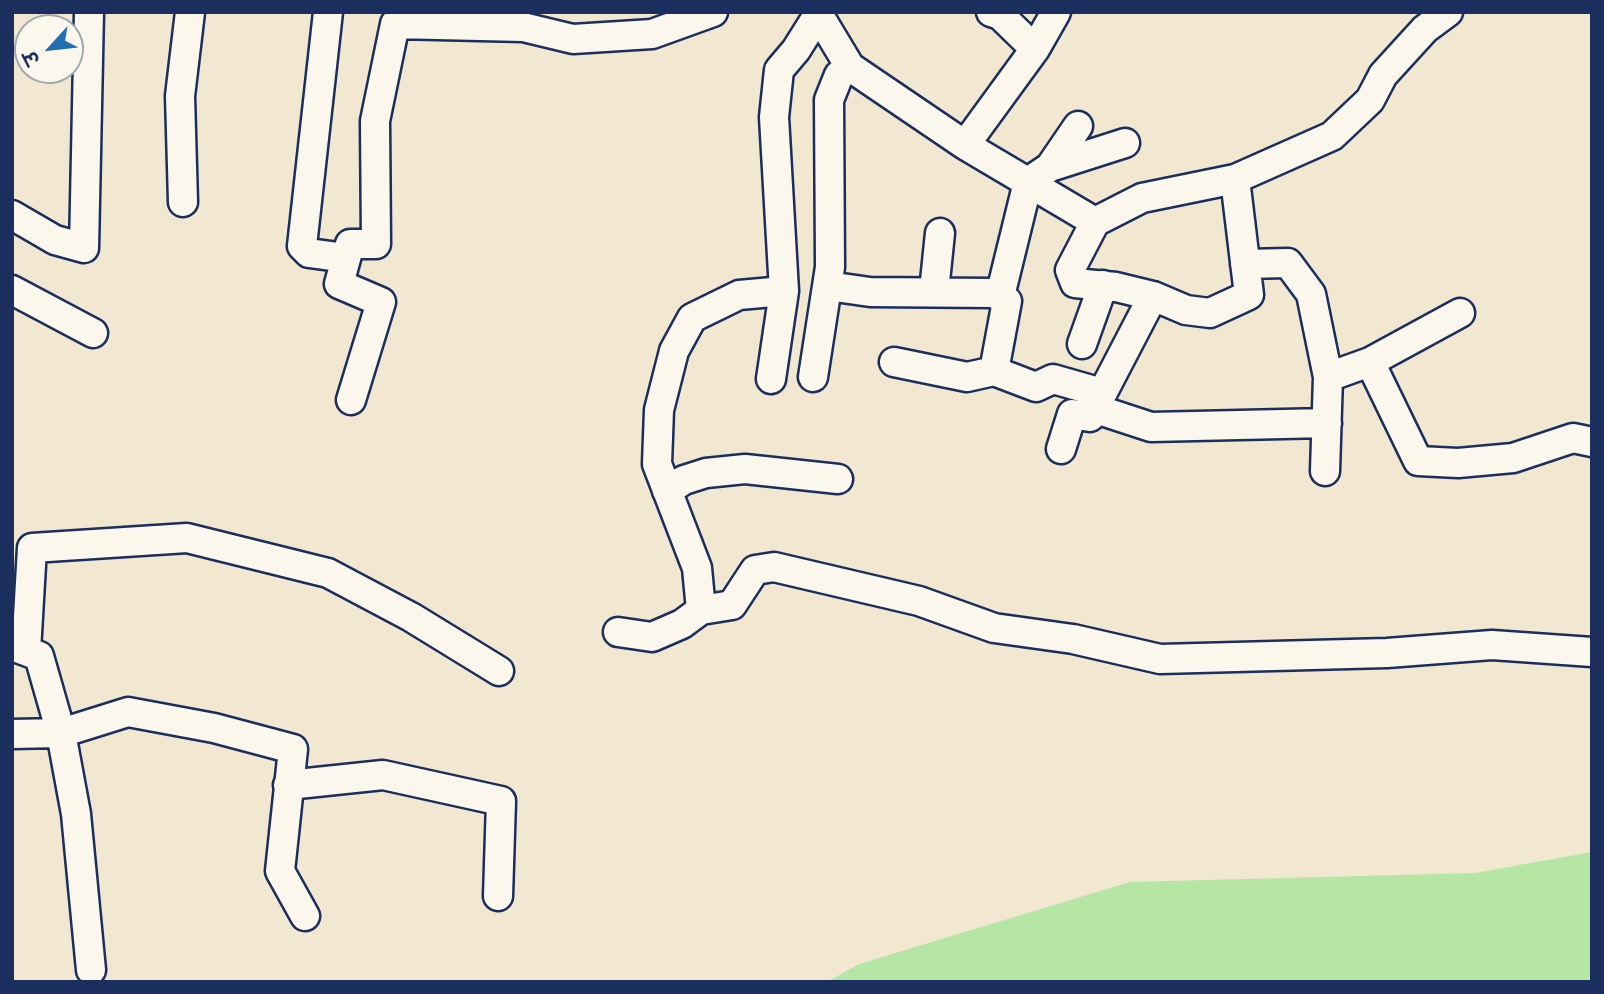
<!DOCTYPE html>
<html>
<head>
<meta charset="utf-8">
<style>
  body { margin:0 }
  #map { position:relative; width:1604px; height:994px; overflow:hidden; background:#f2e7d1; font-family:Caveat,"Playpen Sans Deva",sans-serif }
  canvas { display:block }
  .frame { position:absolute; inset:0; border:14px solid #1b2f5e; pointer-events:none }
  .north { position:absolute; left:14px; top:14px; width:70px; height:70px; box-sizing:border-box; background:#fbf7ec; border:2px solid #a1a7b3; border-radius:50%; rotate:243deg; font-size:19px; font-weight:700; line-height:28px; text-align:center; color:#1b2f5e }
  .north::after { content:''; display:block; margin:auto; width:24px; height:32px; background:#1f6fb2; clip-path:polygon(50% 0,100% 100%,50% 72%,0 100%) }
</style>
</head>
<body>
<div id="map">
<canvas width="1604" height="994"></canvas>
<div class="frame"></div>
<div class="north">उ</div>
</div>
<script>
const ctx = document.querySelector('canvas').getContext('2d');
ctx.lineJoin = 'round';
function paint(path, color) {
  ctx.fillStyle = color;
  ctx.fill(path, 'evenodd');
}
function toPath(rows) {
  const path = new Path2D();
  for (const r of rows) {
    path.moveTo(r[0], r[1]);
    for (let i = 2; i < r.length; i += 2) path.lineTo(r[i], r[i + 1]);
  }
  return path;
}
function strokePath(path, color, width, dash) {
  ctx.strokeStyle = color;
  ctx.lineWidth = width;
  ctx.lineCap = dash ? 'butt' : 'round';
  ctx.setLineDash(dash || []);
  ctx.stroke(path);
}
paint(toPath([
  [1592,852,1592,982,827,982,859,964,1130,882,1475,873]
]), '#b5e6a5');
const street = toPath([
  [328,12,302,246,309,253,346,258],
  [817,12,850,67,965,145,1095,222],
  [991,12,1000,15,1035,49],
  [965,145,1035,49,1056,12],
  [1050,167,1125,143],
  [1235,179,1142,198,1095,222,1070,270,1075,283,1116,287,1153,296,1186,310,1210,313,1249,295,1235,179,1332,136,1370,100,1383,75,1425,29,1448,12],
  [183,202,180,96,190,12],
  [12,215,55,240,84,248,89,12],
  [1245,264,1288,263,1311,294,1328,377,1325,471],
  [828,286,870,292,994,293,1007,301,994,371],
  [12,290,93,333],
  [784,291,739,295,692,318,674,351,659,410,657,464,697,568,701,610,732,605,755,570,774,567,919,601,994,628,1073,639,1160,659,1387,653,1492,645,1592,652],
  [934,291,940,233],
  [1000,296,1028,182,1050,167,1078,126],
  [1082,344,1103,285],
  [894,362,967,377,994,371,1036,387,1053,379,1102,393],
  [1370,362,1418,461,1458,463,1513,458,1573,438,1592,442],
  [813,377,830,267,829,100,839,75,850,67],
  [1328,377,1370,362,1460,313],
  [771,379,784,291,774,117,779,70,796,50,818,15],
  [351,400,381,302,339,284,350,244,376,244,375,121,395,24,523,27,573,39,652,34,713,12],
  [1093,408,1151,427,1327,423],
  [1061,449,1072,414,1090,417,1153,296],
  [667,491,684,480,706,473,745,469,838,479],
  [618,632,652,637,682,624,701,610],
  [12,646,39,656,61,733,76,814,91,970],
  [26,651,32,548,187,538,328,573,411,617,499,671],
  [12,734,61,733,128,712,214,728,293,749,280,871,305,916],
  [288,785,383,775,501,801,498,896]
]);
strokePath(street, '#1b2f5e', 33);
strokePath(street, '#fbf7ec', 28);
</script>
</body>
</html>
